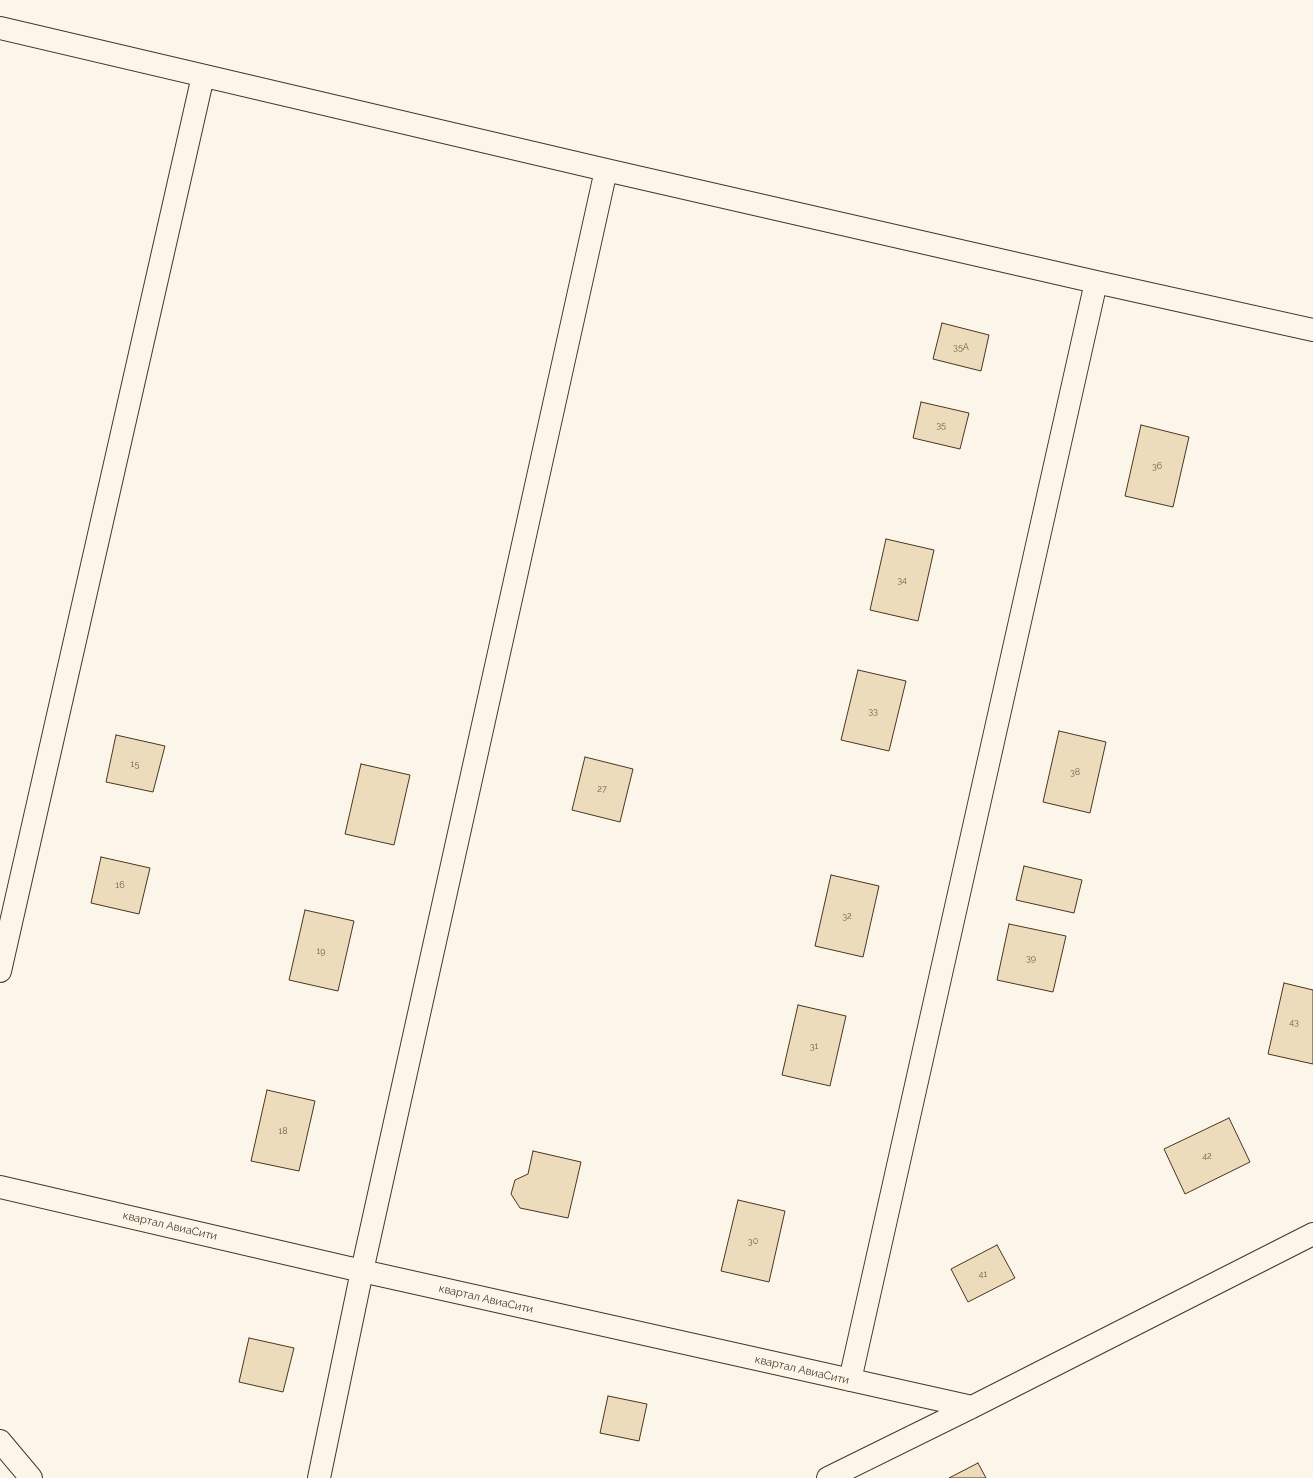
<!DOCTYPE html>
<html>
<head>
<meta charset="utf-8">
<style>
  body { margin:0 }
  canvas { display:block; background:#fbf6e9 }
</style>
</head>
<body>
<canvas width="1313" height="1478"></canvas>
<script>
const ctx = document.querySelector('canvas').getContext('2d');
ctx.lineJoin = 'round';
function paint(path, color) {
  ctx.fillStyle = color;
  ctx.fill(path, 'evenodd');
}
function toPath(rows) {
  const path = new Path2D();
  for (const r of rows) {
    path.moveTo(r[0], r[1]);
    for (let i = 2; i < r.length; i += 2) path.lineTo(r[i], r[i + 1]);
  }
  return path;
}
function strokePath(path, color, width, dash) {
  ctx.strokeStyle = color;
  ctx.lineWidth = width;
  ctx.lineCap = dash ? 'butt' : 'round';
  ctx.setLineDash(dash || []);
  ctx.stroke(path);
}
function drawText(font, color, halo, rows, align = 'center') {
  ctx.font = font + ' Raleway,sans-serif';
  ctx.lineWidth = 3;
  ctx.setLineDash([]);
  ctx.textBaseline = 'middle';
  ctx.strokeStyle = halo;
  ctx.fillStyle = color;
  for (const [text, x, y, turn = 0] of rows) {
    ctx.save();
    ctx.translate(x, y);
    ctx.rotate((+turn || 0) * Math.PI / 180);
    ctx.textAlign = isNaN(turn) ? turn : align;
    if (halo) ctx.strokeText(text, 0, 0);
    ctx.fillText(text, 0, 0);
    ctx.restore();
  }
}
const building = toPath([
  [942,323,989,335,981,371,933,359,942,323],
  [921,402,969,413,960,449,913,438,921,402],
  [1141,425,1189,437,1173,507,1125,496,1141,425],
  [886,539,934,550,918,621,870,610,886,539],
  [858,670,906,681,889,751,841,740,858,670],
  [1059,731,1106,742,1090,813,1043,802,1059,731],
  [116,735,165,746,153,792,106,782,116,735],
  [585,757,633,769,620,822,572,810,585,757],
  [361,764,410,775,394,845,345,834,361,764],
  [101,857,150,868,139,914,91,903,101,857],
  [1024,866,1082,880,1074,913,1016,900,1024,866],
  [831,875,879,886,863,957,815,946,831,875],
  [305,910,354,921,338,991,289,980,305,910],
  [1009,924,1066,936,1053,992,997,980,1009,924],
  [1284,983,1313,990,1313,1064,1268,1054,1284,983],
  [798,1005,846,1016,830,1086,782,1075,798,1005],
  [267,1090,315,1101,299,1171,251,1161,267,1090],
  [1229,1118,1250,1162,1185,1194,1164,1149,1229,1118],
  [533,1151,581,1162,568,1218,520,1208,511,1194,515,1180,528,1174,533,1151],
  [738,1200,785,1211,769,1282,721,1271,738,1200],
  [997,1245,1015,1278,968,1302,951,1269,997,1245],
  [249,1338,294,1348,283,1392,239,1382,249,1338],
  [608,1396,647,1404,639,1441,600,1433,608,1396],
  [978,1463,986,1478,949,1478,978,1463]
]);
paint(building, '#ecdcbc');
strokePath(building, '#4a3520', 1);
const minor = toPath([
  [0,28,606,170,1096,282,1313,330],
  [0,971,203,76],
  [0,1187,362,1271,972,1407],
  [850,1380,1096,282],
  [0,1441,31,1478],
  [319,1478,362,1271,606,170],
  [828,1478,972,1407,1313,1234]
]);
strokePath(minor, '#4a3520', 24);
strokePath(minor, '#fbf6e9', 22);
drawText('9px', '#725f47', null, [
  ["35А",961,347],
  ["35",941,425],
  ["36",1157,466],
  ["34",902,580],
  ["33",873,711],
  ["15",135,764],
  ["38",1075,772],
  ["27",602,789],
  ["16",120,885],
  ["32",847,916],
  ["19",321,951],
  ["39",1031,958],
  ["43",1294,1022],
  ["31",814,1046],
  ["18",283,1131],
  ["42",1207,1156],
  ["30",753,1241],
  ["41",983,1274]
]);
drawText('11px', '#4a3520', '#fbf6e9', [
  ["квартал АвиаСити",170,1226,13],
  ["квартал АвиаСити",486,1299,13],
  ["квартал АвиаСити",802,1370,13]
]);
</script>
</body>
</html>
